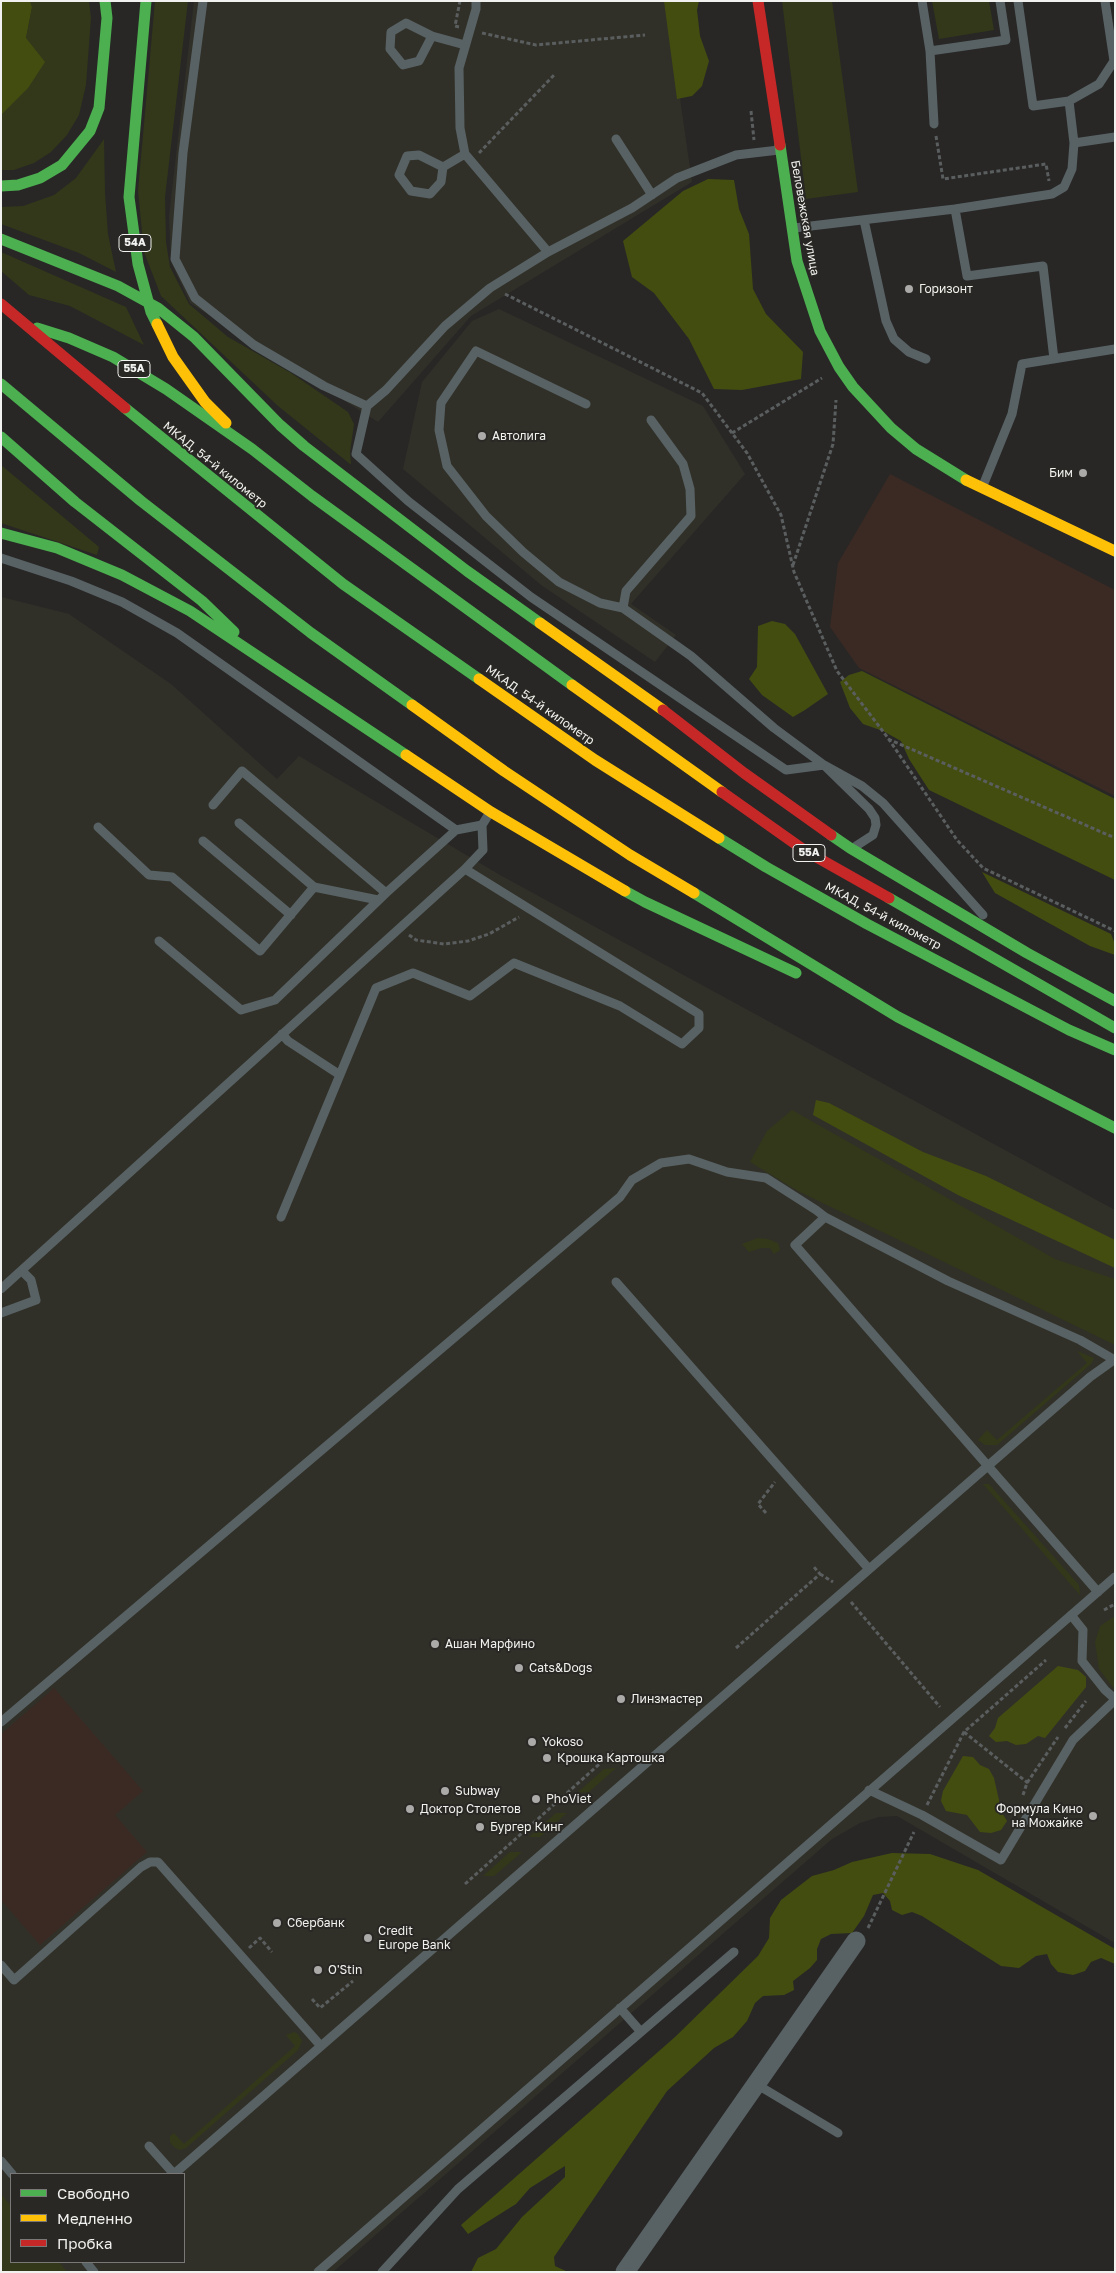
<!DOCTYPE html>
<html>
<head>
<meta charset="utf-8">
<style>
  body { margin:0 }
  #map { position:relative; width:1116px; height:2273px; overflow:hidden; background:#282726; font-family:"Golos Text",sans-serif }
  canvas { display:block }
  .frame { position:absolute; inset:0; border:2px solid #f1f1ef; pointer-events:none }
  .legend { position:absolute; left:10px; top:2173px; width:175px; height:90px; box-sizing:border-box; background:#292825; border:1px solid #797876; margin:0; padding:6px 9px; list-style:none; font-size:15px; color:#f1f1ef }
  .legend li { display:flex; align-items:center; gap:10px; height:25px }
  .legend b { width:25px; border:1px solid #797876 }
</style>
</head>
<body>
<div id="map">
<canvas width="1116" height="2273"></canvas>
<div class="frame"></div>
<ul class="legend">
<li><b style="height:6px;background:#4caf50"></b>Свободно</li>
<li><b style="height:6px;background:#ffc107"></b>Медленно</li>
<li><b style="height:6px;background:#c62828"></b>Пробка</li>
</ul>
</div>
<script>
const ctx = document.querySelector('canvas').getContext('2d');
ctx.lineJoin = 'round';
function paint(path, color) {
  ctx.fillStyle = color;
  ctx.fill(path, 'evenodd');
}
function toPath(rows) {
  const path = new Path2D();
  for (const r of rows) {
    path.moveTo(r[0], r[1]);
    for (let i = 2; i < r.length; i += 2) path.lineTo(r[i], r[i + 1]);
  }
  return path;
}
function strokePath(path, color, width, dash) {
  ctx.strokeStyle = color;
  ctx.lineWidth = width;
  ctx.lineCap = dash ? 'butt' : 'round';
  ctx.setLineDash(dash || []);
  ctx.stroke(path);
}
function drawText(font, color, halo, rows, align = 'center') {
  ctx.font = font + ' "Golos Text",sans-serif';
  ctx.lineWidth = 4;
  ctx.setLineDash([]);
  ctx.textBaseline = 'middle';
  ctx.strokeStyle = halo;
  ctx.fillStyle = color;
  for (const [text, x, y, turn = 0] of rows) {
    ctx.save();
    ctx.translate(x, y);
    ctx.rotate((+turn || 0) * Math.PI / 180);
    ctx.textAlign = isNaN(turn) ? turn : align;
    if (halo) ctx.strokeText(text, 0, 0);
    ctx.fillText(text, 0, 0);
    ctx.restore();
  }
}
paint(toPath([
  [194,1,666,1,692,182,471,316,378,422,190,303,171,262,169,216],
  [499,309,703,406,745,474,631,604,676,635,655,662,541,585,403,469,422,382,472,321],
  [1,597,69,614,171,684,277,779,299,756,500,875,1115,1210,1115,1943,897,1816,879,1817,860,1823,832,1839,333,2272,1,2272],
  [11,2174,184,2174,184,2262,11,2262]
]), '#313028');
paint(toPath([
  [890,474,1115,590,1115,796,859,668,830,627,838,563],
  [54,1688,143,1791,115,1815,147,1852,40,1945,1,1900,1,1734]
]), '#3a2a23');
paint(toPath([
  [30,1,89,1,91,18,86,85,79,115,67,135,51,152,34,163,14,170,1,170,1,115,26,38,32,7],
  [155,1,188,1,165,197,166,242,170,267,189,304,228,337,291,373,348,412,354,424,350,452,351,464,350,464,278,406,161,296,144,252,138,191],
  [782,1,832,1,858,192,806,199],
  [932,1,989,1,994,30,939,39],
  [104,139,105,193,108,234,116,272,79,253,1,224,1,207,23,206,54,195,76,178],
  [1,252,126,307,144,345,70,306,29,295,1,271],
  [1,465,99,547,97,555,1,523],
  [792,1110,1055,1259,1115,1279,1115,1345,798,1191,750,1162,767,1131],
  [758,1238,768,1239,778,1243,780,1250,774,1254,770,1248,761,1248,749,1252,742,1244],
  [1077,1351,1094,1358,1091,1364,997,1445,985,1445,978,1440,987,1430,997,1440,1087,1363],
  [983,1484,989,1484,1079,1585,1080,1595],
  [1115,1616,1115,1690,1099,1669,1095,1642,1100,1626],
  [616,1768,589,1792,577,1793,604,1769],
  [556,1813,567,1813,540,1837,529,1837],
  [510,1852,522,1852,494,1876,483,1876],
  [294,2032,298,2034,302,2041,298,2050,186,2148,180,2150,174,2147,170,2142,170,2136,174,2133,184,2144,295,2046,286,2035],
  [1,2194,11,2206,11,2262,59,2262,67,2272,1,2272]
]), '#323819');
paint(toPath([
  [1,1,30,1,32,7,26,38,45,62,28,88,1,115],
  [664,1,699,1,697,10,700,36,709,61,702,86,692,96,677,99],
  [708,179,734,180,739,209,749,234,753,289,766,314,803,352,801,379,742,390,714,389,689,339,654,293,632,277,623,241,683,191],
  [772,621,785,624,795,634,828,694,805,710,793,717,762,695,749,679,757,667,758,626],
  [862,671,1115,799,1115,880,929,790,909,759,901,741,883,731,863,724,850,708,840,682,849,675],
  [982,872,1111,934,1115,944,1115,955,1090,946,995,893],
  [816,1100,829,1103,923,1152,986,1176,1115,1240,1115,1268,958,1195,813,1115],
  [1058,1666,1078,1670,1086,1677,1086,1687,1045,1738,1038,1736,1026,1744,1016,1745,1007,1741,996,1742,989,1736,995,1728,998,1718],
  [963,1756,973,1757,980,1765,989,1769,994,1778,1002,1813,1007,1821,1001,1830,991,1833,980,1832,967,1815,946,1811,941,1801,943,1791],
  [892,1853,930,1854,978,1870,1115,1949,1115,1964,1101,1958,1091,1962,1085,1971,1073,1975,1058,1972,1051,1964,1047,1954,1036,1956,1019,1968,1001,1966,922,1916,912,1912,902,1915,892,1910,890,1901,883,1893,873,1895,864,1916,852,1933,831,1934,821,1939,817,1949,817,1960,810,1968,793,1981,794,1990,784,1995,763,1996,755,2003,747,2021,733,2037,714,2048,667,2091,554,2257,555,2266,568,2272,471,2272,478,2258,496,2249,522,2217,565,2177,565,2166,530,2188,516,2204,468,2234,461,2225,675,2037,758,1956,769,1938,770,1918,781,1900,812,1876,834,1870,852,1862]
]), '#434d10');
strokePath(toPath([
  [459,27,455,26,460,1],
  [482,33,536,45,645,35],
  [751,111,754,140],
  [936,136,943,179,1046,164,1049,181],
  [479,153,555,74],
  [505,294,702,393,747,453,781,515,794,572,837,671,888,738,957,840,983,868,1115,931],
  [732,433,822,378],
  [793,565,833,444,836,400],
  [888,739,1115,838],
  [409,935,416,940,444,944,468,941,489,934,519,917],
  [766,1513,758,1504,775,1482],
  [820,1574,833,1582],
  [851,1602,940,1707],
  [1104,1610,1115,1604],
  [736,1648,820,1574,814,1567],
  [1065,1728,1086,1701],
  [964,1732,1028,1783],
  [1023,1795,1027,1783,1058,1737],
  [927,1805,964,1732,1046,1660],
  [465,1884,614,1751],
  [868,1928,914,1832],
  [249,1948,260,1938,272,1952],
  [312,1999,320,2008,353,1981]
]), '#5a5e5f', 3, [4, 2.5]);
strokePath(toPath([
  [203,1,183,153,175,259,195,298,254,345,324,386,367,406,386,390,445,326,490,288,548,252],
  [476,1,476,9,459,68,460,128,465,154,548,252,632,208,677,178,736,155,779,150],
  [922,1,930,51],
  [1018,1,1033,106,1069,101,1099,84,1114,61,1105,1],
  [432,36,419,61,403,65,390,49,391,32,406,23,432,36,465,45],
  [1069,101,1074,143],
  [934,124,930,51,1006,40,1000,1],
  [616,139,652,195],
  [443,167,441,182,430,194,411,191,399,175,407,156,419,155,443,167,465,154],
  [955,209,967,276,1043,266,1054,359],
  [864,220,886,321,894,339,909,352,926,359],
  [794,228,955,209,1052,194,1064,187,1072,169,1074,143,1115,137],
  [586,404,476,351,441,403,439,430,447,466,486,516,523,552,559,582,600,603,623,608,691,656,774,728,824,765,869,809,875,818,876,825,873,835,856,846],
  [367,406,356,454,408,501,531,597,786,770,824,765,862,786,883,803,983,915],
  [982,488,1012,414,1022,364,1115,349],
  [1,558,71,581,122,602,177,633,456,830],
  [623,608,626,591,691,516,690,489,683,464,651,420],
  [213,805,242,771,386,893],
  [239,823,314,887,378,900],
  [98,827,149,875,172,877,260,951,314,887],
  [203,841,291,915],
  [159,941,241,1010,275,1000,386,893,456,830,482,825],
  [282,1034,288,1041,340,1075],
  [281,1217,376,988,413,973,470,996,514,963,620,1006,682,1044,699,1028,699,1014,465,869],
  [825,1217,795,1245,1098,1592],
  [616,1282,869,1569],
  [1,1289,465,869,483,850,482,825,489,814],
  [1,1313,36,1300,31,1280,22,1271],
  [1071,1615,1083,1630,1082,1661,1105,1690,1115,1699],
  [1,1722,620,1197,632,1180,661,1163,689,1159,727,1172,766,1178,816,1210,825,1217,948,1281,1080,1340,1115,1360],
  [869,1790,922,1815,1001,1860,1073,1740,1115,1700],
  [1,1965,14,1980,141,1867,150,1862,158,1862,320,2045],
  [620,2008,641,2032],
  [756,2084,838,2133],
  [149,2146,174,2174],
  [1,2161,12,2174],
  [174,2174,1090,1377,1114,1360],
  [86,2262,94,2272],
  [318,2272,1115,1577],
  [382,2272,458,2189,734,1952]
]), '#586264', 9);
strokePath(toPath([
  [625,2272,856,1941]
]), '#586264', 19);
strokePath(toPath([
  [146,1,129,197,138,264,151,312,157,324],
  [780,145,797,261,820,331,839,367,853,387,891,428,916,449,966,480],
  [1,186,18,185,40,178,62,165,90,131,99,108,107,18,105,1],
  [1,239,118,286,158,308,194,337,280,425,304,446,467,571,540,623],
  [37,328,69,338,113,357,166,389,252,449,312,496,572,685],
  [1,384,141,501,311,633,412,705],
  [125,408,343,584,479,679],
  [1,437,75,502,202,601,234,632],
  [1,533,57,548,122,575,190,611,406,755],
  [831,835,850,848,1027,953,1115,1001],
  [719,838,766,867,867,924,1069,1030,1115,1050],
  [625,891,645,902,796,973],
  [694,893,898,1017,1115,1128],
  [889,898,1115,1028]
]), '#4caf50', 11);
strokePath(toPath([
  [157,324,173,357,205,402,226,423],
  [966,480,1115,551],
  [540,623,663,710],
  [479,679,595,760,719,838],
  [572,685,722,792],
  [412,705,504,771,630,855,694,893],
  [406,755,491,812,625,891]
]), '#ffc107', 11);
strokePath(toPath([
  [758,1,780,145],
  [1,304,125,408],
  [663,710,744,773,831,835],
  [722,792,804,850,889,898]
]), '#c62828', 11);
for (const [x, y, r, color] of [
  [909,289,5,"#abaaa9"],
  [482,436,5,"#abaaa9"],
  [1083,473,5,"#abaaa9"],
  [435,1644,5,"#abaaa9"],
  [519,1668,5,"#abaaa9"],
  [621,1699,5,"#abaaa9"],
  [532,1742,5,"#abaaa9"],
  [547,1758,5,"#abaaa9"],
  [445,1791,5,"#abaaa9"],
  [536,1799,5,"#abaaa9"],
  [410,1809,5,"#abaaa9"],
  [1093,1816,5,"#abaaa9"],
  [480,1827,5,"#abaaa9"],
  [277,1923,5,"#abaaa9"],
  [368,1938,5,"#abaaa9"],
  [318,1970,5,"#abaaa9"]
]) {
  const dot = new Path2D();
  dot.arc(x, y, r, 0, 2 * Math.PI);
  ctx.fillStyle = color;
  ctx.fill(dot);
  strokePath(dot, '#292825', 2);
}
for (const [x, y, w] of [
  [135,243,32],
  [134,369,32],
  [809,853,32]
]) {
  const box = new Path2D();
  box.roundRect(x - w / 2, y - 8.5, w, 17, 4);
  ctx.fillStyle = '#292825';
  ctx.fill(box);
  strokePath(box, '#f1f1ef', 1);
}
drawText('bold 11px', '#f1f1ef', null, [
  ["54А",135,243],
  ["55А",134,369],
  ["55А",809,853]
]);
drawText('12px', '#f1f1ef', '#292825', [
  ["Беловежская улица",805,218,80],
  ["МКАД, 54-й километр",215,465,39],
  ["МКАД, 54-й километр",540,705,35],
  ["МКАД, 54-й километр",883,916,28]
]);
drawText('12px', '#f1f1ef', '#292825', [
  ["Горизонт",919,289],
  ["Автолига",492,436],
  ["Бим",1073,473,"right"],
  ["Ашан Марфино",445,1644],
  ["Cats&Dogs",529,1668],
  ["Линзмастер",631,1699],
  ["Yokoso",542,1742],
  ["Крошка Картошка",557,1758],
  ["Subway",455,1791],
  ["PhoViet",546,1799],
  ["Доктор Столетов",420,1809],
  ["Формула Кино",1083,1809,"right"],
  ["на Можайке",1083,1823,"right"],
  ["Бургер Кинг",490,1827],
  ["Сбербанк",287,1923],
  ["Credit",378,1931],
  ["Europe Bank",378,1945],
  ["O'Stin",328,1970]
], 'left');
</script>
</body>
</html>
